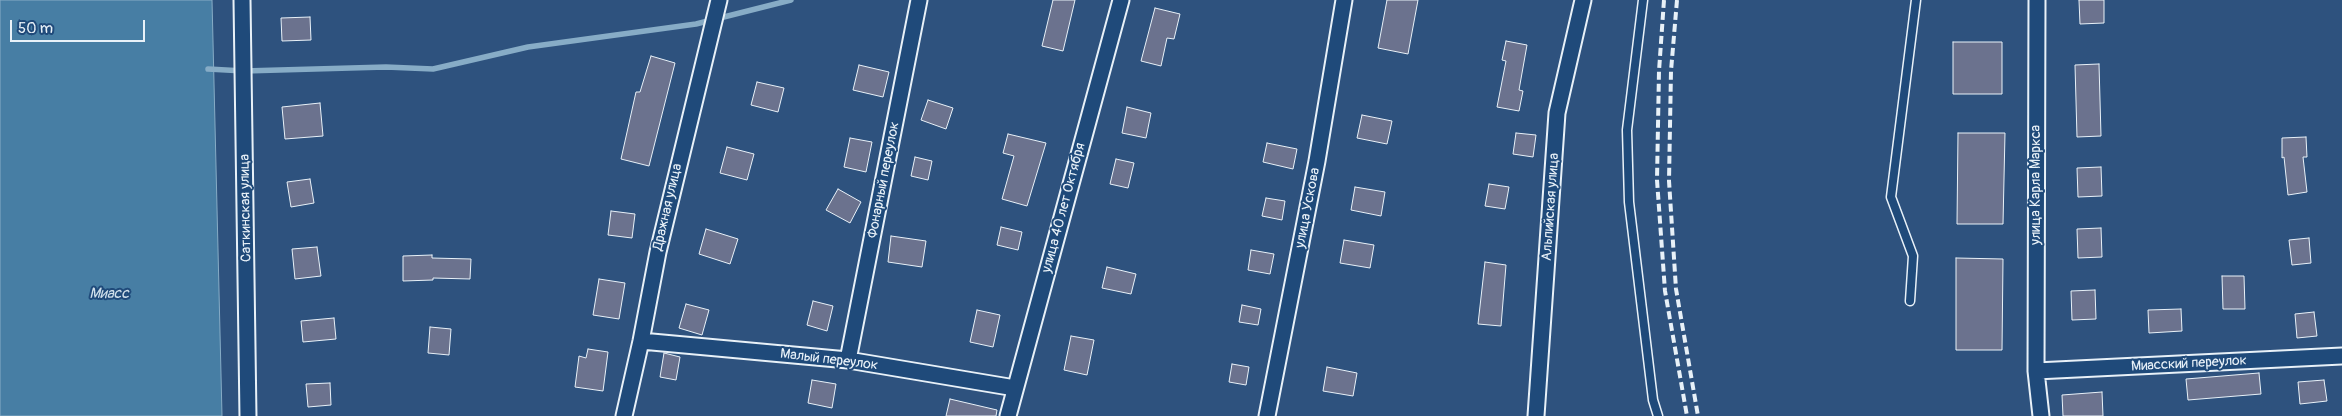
<!DOCTYPE html>
<html>
<head>
<meta charset="utf-8">
<style>
  body { margin:0 }
  #map { position:relative; width:2342px; height:416px; overflow:hidden; background:#2e527e; font-family:Pangolin,sans-serif }
  canvas { display:block }
  .scale { position:absolute; left:10px; top:20px; width:135px; height:22px; box-sizing:border-box; border:2px solid #e8f1f8; border-top:0; padding-left:6px; font-size:15px; line-height:18px; white-space:nowrap; color:#e8f1f8; -webkit-text-stroke:4px #1f4a7a; paint-order:stroke }
</style>
</head>
<body>
<div id="map">
<canvas width="2342" height="416"></canvas>
<div class="scale">50 m</div>
</div>
<script>
const ctx = document.querySelector('canvas').getContext('2d');
ctx.lineJoin = 'round';
function paint(path, color) {
  ctx.fillStyle = color;
  ctx.fill(path, 'evenodd');
}
function toPath(rows) {
  const path = new Path2D();
  for (const r of rows) {
    path.moveTo(r[0], r[1]);
    for (let i = 2; i < r.length; i += 2) path.lineTo(r[i], r[i + 1]);
  }
  return path;
}
function strokePath(path, color, width, dash) {
  ctx.strokeStyle = color;
  ctx.lineWidth = width;
  ctx.lineCap = dash ? 'butt' : 'round';
  ctx.setLineDash(dash || []);
  ctx.stroke(path);
}
function drawText(font, color, halo, rows, align = 'center') {
  ctx.font = font + ' Pangolin,sans-serif';
  ctx.lineWidth = 4;
  ctx.setLineDash([]);
  ctx.textBaseline = 'middle';
  ctx.strokeStyle = halo;
  ctx.fillStyle = color;
  for (const [text, x, y, turn = 0] of rows) {
    ctx.save();
    ctx.translate(x, y);
    ctx.rotate((+turn || 0) * Math.PI / 180);
    ctx.textAlign = isNaN(turn) ? turn : align;
    if (halo) ctx.strokeText(text, 0, 0);
    ctx.fillText(text, 0, 0);
    ctx.restore();
  }
}
const water = toPath([
  [0,0,212,0,222,416,0,416,0,0]
]);
paint(water, '#477ea4');
strokePath(water, '#87acc6', 1);
strokePath(toPath([
  [208,69,244,71,386,67,433,69,528,47,696,24,791,0]
]), '#87acc6', 5.5);
const building = toPath([
  [1053,0,1075,0,1063,51,1042,46,1053,0],
  [1387,0,1418,0,1408,54,1378,48,1387,0],
  [2079,0,2104,0,2104,23,2080,24,2079,0],
  [1155,8,1180,14,1174,39,1167,38,1161,66,1141,61,1155,8],
  [310,17,311,40,282,41,281,18,310,17],
  [1506,41,1527,45,1519,90,1523,91,1519,111,1497,107,1506,61,1502,60,1506,41],
  [1953,42,2002,42,2002,94,1953,94,1953,42],
  [651,56,675,63,649,166,621,159,636,92,640,92,651,56],
  [2099,64,2101,136,2077,137,2075,65,2099,64],
  [859,65,889,72,883,97,853,90,859,65],
  [757,82,784,88,778,112,751,105,757,82],
  [928,100,953,108,946,129,921,120,928,100],
  [320,103,323,136,285,139,282,107,320,103],
  [1127,107,1151,113,1146,138,1122,133,1127,107],
  [1362,115,1392,121,1387,144,1357,138,1362,115],
  [1516,133,1536,135,1533,157,1513,154,1516,133],
  [1958,133,2005,133,2003,224,1957,224,1958,133],
  [1008,134,1046,143,1027,206,1002,199,1014,156,1003,153,1008,134],
  [2306,137,2307,157,2303,157,2307,192,2288,195,2284,157,2282,158,2282,138,2306,137],
  [850,138,872,142,866,172,844,167,850,138],
  [1267,143,1297,149,1293,169,1263,162,1267,143],
  [727,147,754,154,747,180,720,173,727,147],
  [915,157,932,161,928,180,911,176,915,157],
  [1116,159,1134,163,1128,188,1110,184,1116,159],
  [2101,167,2102,196,2078,197,2077,168,2101,167],
  [310,179,314,203,291,207,287,182,310,179],
  [1489,184,1509,187,1505,209,1485,206,1489,184],
  [1355,187,1385,192,1381,216,1351,210,1355,187],
  [838,189,861,202,850,223,826,210,838,189],
  [1266,198,1285,201,1282,220,1262,216,1266,198],
  [611,211,635,214,632,238,608,235,611,211],
  [1001,227,1022,232,1018,250,997,245,1001,227],
  [2101,228,2102,257,2078,258,2077,229,2101,228],
  [706,229,738,239,730,264,699,254,706,229],
  [891,236,926,241,922,267,888,262,891,236],
  [2309,238,2311,263,2292,265,2289,240,2309,238],
  [1344,240,1374,245,1370,268,1340,263,1344,240],
  [317,247,321,276,295,279,292,249,317,247],
  [1251,250,1274,254,1270,274,1248,270,1251,250],
  [432,255,432,258,471,259,470,279,433,278,433,280,403,281,403,256,432,255],
  [1956,258,2003,259,2002,350,1956,350,1956,258],
  [1485,262,1506,265,1501,326,1478,324,1485,262],
  [1107,267,1136,274,1131,294,1102,288,1107,267],
  [2222,276,2244,276,2245,309,2223,309,2222,276],
  [599,279,625,283,619,319,593,315,599,279],
  [2095,290,2096,319,2072,320,2071,291,2095,290],
  [813,301,833,306,827,331,807,325,813,301],
  [686,304,709,310,702,335,679,328,686,304],
  [1242,305,1261,309,1258,325,1239,322,1242,305],
  [2181,309,2182,331,2149,333,2148,310,2181,309],
  [977,310,1000,315,993,347,970,342,977,310],
  [2314,312,2317,336,2297,338,2295,314,2314,312],
  [334,318,336,339,303,342,301,321,334,318],
  [430,327,451,329,449,355,428,353,430,327],
  [1071,336,1094,340,1087,375,1064,370,1071,336],
  [588,349,608,352,603,391,575,387,579,356,586,358,588,349],
  [664,353,680,357,676,380,660,377,664,353],
  [1232,364,1249,367,1246,385,1229,382,1232,364],
  [1327,367,1357,373,1353,396,1323,391,1327,367],
  [2259,373,2261,394,2188,400,2186,379,2259,373],
  [812,380,836,384,832,408,808,403,812,380],
  [2324,380,2327,401,2300,404,2298,382,2324,380],
  [330,383,331,405,308,407,306,384,330,383],
  [2102,392,2103,416,2063,416,2062,395,2102,392],
  [950,399,997,410,996,416,946,416,950,399]
]);
paint(building, '#6b728e');
strokePath(building, '#e8f1f8', 1);
const service = toPath([
  [1643,0,1627,130,1629,202,1653,400,1658,416],
  [1910,301,1913,256,1891,197,1916,0]
]);
const minor = toPath([
  [242,0,248,416],
  [2037,0,2036,371,2041,416],
  [641,341,848,360,1015,388],
  [848,360,919,0],
  [2036,371,2342,356],
  [624,416,641,341,658,252,719,0],
  [1008,416,1121,0],
  [1267,416,1317,161,1344,0],
  [1536,416,1557,113,1583,0]
]);
strokePath(service, '#e8f1f8', 11);
strokePath(minor, '#e8f1f8', 19);
strokePath(service, '#1f4a7a', 8);
strokePath(minor, '#1f4a7a', 15);
strokePath(toPath([
  [1664,0,1659,71,1657,180,1665,291,1687,416],
  [1677,0,1671,71,1669,181,1676,289,1698,416]
]), '#e8f1f8', 4, [8, 4]);
drawText('14px', '#e8f1f8', '#1f4a7a', [
  ["Фонарный переулок",884,180,-79],
  ["улица Карла Маркса",2036,185,-90],
  ["Дражная улица",668,207,-77],
  ["Альпийская улица",1551,207,-86],
  ["Саткинская улица",246,208,-91],
  ["улица 40 лет Октября",1064,208,-75],
  ["улица Ускова",1308,208,-79],
  ["Малый переулок",829,360,7],
  ["Миасский переулок",2189,364,-3]
]);
drawText('italic 15px', '#d0e0eb', '#1f4a7a', [
  ["Миасс",109,294]
]);
</script>
</body>
</html>
